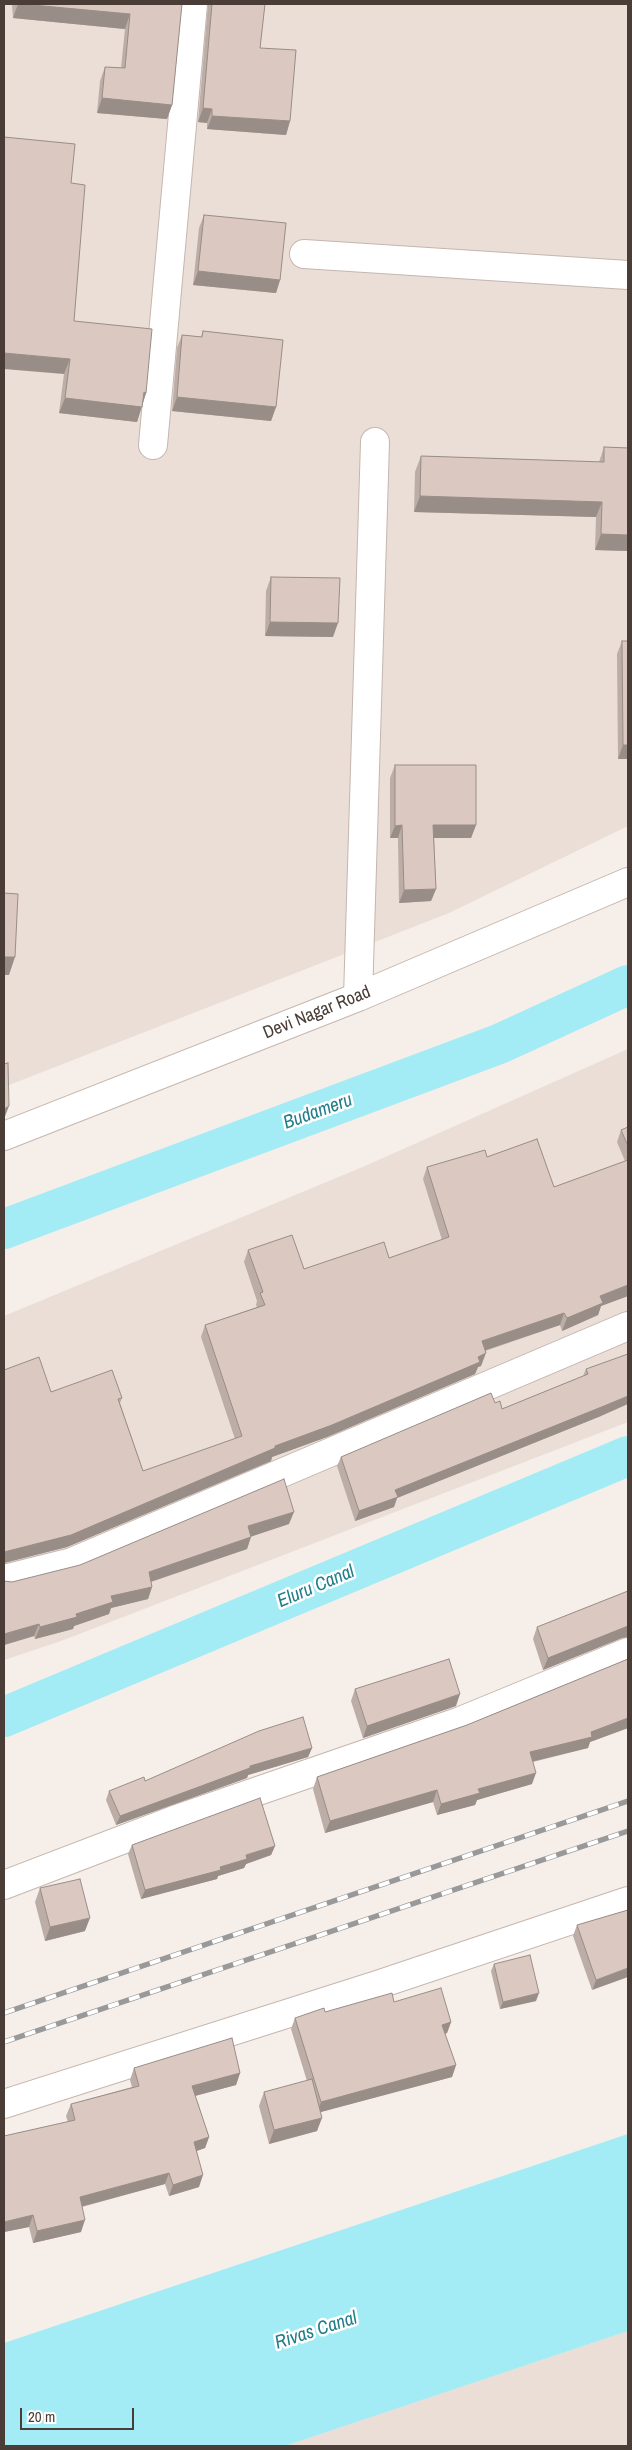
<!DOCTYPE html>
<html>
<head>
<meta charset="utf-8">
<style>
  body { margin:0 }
  #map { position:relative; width:632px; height:2450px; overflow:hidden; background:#f6eee9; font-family:"Archivo Narrow",sans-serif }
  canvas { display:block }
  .frame { position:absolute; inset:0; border:5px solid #4a3d37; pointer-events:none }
  .scale { position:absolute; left:20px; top:2408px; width:114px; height:22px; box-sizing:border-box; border:2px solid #4a3d37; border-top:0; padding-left:6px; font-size:15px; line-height:18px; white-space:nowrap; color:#4a3d37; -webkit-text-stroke:4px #fff; paint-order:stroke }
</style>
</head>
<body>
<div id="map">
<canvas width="632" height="2450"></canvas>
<div class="frame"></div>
<div class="scale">20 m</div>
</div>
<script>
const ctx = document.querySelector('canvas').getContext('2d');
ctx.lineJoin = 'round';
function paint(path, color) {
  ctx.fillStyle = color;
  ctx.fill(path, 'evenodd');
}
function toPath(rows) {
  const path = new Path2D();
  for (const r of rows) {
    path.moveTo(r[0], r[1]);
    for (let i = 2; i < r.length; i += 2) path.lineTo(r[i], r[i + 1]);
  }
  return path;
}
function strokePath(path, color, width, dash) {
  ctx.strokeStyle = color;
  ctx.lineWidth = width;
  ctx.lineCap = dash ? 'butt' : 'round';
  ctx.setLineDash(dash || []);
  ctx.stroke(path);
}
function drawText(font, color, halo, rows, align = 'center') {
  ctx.font = font + ' "Archivo Narrow",sans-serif';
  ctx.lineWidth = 5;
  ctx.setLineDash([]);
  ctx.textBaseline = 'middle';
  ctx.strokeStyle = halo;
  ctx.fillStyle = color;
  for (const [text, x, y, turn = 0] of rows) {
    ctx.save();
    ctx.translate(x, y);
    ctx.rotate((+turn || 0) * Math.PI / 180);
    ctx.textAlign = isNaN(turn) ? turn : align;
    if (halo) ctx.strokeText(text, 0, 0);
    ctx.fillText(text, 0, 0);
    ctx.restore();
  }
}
paint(toPath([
  [4,4,628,4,628,826,449,913,4,1087],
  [628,1049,628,1422,61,1641,4,1660,4,1316,365,1166],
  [628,2331,628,2446,285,2446]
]), '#eaded7');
paint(toPath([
  [628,2134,628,2331,285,2446,4,2446,4,2343]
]), '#a3ecf5');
strokePath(toPath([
  [4,1229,499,1044,628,985],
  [4,1717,628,1456]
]), '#a3ecf5', 40);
const minor = toPath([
  [304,254,628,275],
  [153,445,193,4],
  [358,997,375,442],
  [4,1136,358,997,628,882],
  [4,1579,72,1562,628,1326],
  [4,1885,174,1820,458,1722,628,1652],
  [4,2104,377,1985,628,1901]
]);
strokePath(minor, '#c5b6ae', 30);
strokePath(minor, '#fff', 28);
const rail = toPath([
  [4,2013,628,1801],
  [4,2042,628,1831]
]);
strokePath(rail, '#999', 5.5);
strokePath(rail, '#fff', 4, [11]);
paint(toPath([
  [12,4,182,4,172,105,167,119,97,113,100,81,105,67,121,68,125,29,13,18],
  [208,4,265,4,260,48,290,121,286,135,207,129,207,123,198,122],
  [71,183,74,321,146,393,137,422,59,413,64,374],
  [204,215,280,280,276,293,193,285,199,228],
  [203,331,276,407,271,421,172,411,177,348,182,335,201,337],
  [604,447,628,448,628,551,595,550,596,517,414,512,415,472,421,456,599,462],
  [271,577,333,637,265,636,266,591],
  [622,641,628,641,628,759,618,759,617,654],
  [395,765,476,825,471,838,434,838,436,889,431,901,399,903,398,838,390,838,390,778],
  [628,1127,628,1296,601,1306,598,1315,562,1331,560,1325,485,1351,481,1366,478,1367,475,1374,327,1437,272,1457,271,1461,67,1547,4,1563,4,1370,51,1392,122,1398,120,1403,143,1471,235,1439,201,1337,205,1325,257,1307,256,1305,257,1301,244,1262,248,1250,304,1269,389,1258,442,1240,423,1179,427,1167,487,1157,554,1187,625,1161,617,1142,621,1130],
  [623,1357,601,1416,397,1498,394,1507,355,1521,337,1466,341,1457,495,1403,502,1409,583,1376,586,1369],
  [289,1524,251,1536,247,1549,151,1582,152,1587,148,1599,111,1608,109,1614,74,1626,73,1629,35,1639,34,1636,4,1645,4,1581,12,1582],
  [628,1591,628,1637,622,1638,543,1670,533,1639,537,1627],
  [628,1659,628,1728,590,1742,588,1748,533,1762,532,1784,477,1800,475,1805,437,1815,433,1802,325,1833,313,1789,317,1777,467,1725],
  [355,1689,456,1706,363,1738,351,1701],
  [312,1748,308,1757,248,1775,247,1778,116,1825,106,1800,109,1791,145,1781],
  [132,1845,275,1846,271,1855,246,1864,244,1868,218,1876,217,1879,141,1899,128,1854],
  [40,1888,85,1931,45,1941,35,1902],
  [628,1910,592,1990,573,1936,577,1925],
  [494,1964,536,2001,500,2009,491,1971],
  [394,2002,451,2022,447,2033,445,2034,456,2065,452,2077,321,2112,317,2131,269,2144,259,2106,264,2092,307,2081,291,2029,295,2018,325,2012],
  [134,2068,240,2073,236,2085,195,2096,209,2137,205,2148,197,2151,199,2187,169,2196,165,2184,82,2207,81,2232,33,2243,29,2227,4,2232,4,2136,68,2122,66,2116,71,2104,132,2087,130,2080]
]), '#bcada6');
paint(toPath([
  [18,4,22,4,130,14,125,29,13,18],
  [102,98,172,105,167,119,97,113],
  [203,108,212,109,207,123,198,122],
  [212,116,290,121,286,135,207,129],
  [198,271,280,280,276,293,193,285],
  [4,353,70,359,64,374,4,369],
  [144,392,146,393,137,422,59,413,65,398],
  [177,397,276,407,271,421,172,411],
  [420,496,602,502,596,517,414,512],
  [601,534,628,535,628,551,595,550],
  [270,622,338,623,333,637,265,636],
  [623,745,628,745,628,759,618,759],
  [402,825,398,838,390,838,395,826],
  [433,825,476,825,471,838,429,838],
  [436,889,431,901,399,903,404,890],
  [4,957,15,957,9,975,4,975],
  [9,1106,4,1119,4,1109],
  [628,1285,628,1296,601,1306,598,1315,562,1331,567,1318,600,1296],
  [564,1313,560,1325,477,1353,482,1341],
  [486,1353,481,1366,478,1367,475,1374,327,1437,272,1457,271,1461,67,1547,4,1563,4,1552,275,1446],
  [628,1396,628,1404,601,1416,397,1498,394,1507,355,1521,359,1511,395,1490],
  [294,1512,289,1524,244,1539,248,1526],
  [251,1537,247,1549,144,1584,149,1572],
  [152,1587,148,1599,111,1608,109,1614,74,1626,73,1629,35,1639,40,1627,76,1614,111,1596],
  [39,1624,34,1636,4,1645,4,1634],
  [626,1626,628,1626,628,1637,622,1638,543,1670,548,1658],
  [460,1694,456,1706,363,1738,367,1726],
  [628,1718,628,1728,590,1742,588,1748,526,1763,530,1752,591,1732],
  [312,1748,308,1757,248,1775,247,1778,116,1825,120,1816,250,1766],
  [536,1773,532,1784,477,1800,475,1805,437,1815,441,1804,478,1789],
  [437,1790,433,1802,325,1833,330,1821],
  [275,1846,271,1855,246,1864,244,1868,218,1876,217,1879,141,1899,145,1890,220,1867,246,1855],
  [90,1918,85,1931,45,1941,50,1927],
  [628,1968,628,1977,592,1990,596,1980],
  [539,1993,536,2001,500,2009,503,2002],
  [451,2022,447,2033,438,2036,442,2025],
  [456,2065,452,2077,317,2113,321,2102],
  [240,2073,236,2085,187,2098,192,2086],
  [322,2118,317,2131,269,2144,274,2130],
  [209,2137,205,2148,190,2153,194,2142],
  [169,2173,165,2184,76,2208,80,2197],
  [203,2175,199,2187,169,2196,173,2185],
  [33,2215,29,2227,4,2232,4,2222],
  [85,2220,81,2232,33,2243,37,2231]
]), '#998d87');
const building = toPath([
  [22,4,182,4,172,105,102,98,105,67,125,68,130,14,22,4],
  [212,4,265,4,260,48,296,50,290,121,212,116,212,109,203,108,212,4],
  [4,137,75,144,71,183,85,185,74,321,152,329,146,393,144,392,142,407,65,398,70,359,4,353,4,137],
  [204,215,286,223,280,280,198,271,204,215],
  [203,331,283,340,276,407,177,397,182,335,202,337,203,331],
  [604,447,628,448,628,535,601,534,602,502,420,496,421,456,604,462,604,447],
  [271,577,340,578,338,623,270,622,271,577],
  [622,641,628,641,628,745,623,745,622,641],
  [395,765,476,765,476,825,433,825,436,889,404,890,402,825,395,826,395,765],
  [4,893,18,894,15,957,4,957,4,893],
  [8,1063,9,1106,4,1109,4,1064,8,1063],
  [628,1127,628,1146,621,1130,628,1127],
  [537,1139,554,1187,628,1160,628,1285,600,1296,603,1303,567,1318,564,1313,482,1341,486,1353,478,1357,480,1362,332,1425,275,1446,275,1448,71,1535,4,1552,4,1370,39,1357,51,1392,112,1370,122,1398,118,1399,143,1471,242,1436,205,1325,265,1305,260,1293,263,1292,248,1250,292,1235,304,1269,384,1242,389,1258,449,1237,427,1167,485,1150,487,1157,537,1139],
  [628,1354,628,1396,604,1406,395,1490,398,1497,359,1511,341,1457,491,1393,495,1403,500,1401,502,1409,588,1374,586,1369,628,1354],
  [284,1479,294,1512,248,1526,251,1537,149,1572,152,1587,111,1596,113,1602,76,1614,77,1617,40,1627,39,1624,4,1634,4,1581,12,1582,80,1565,284,1479],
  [628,1591,628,1626,548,1658,537,1627,628,1591],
  [449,1659,460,1694,367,1726,355,1689,449,1659],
  [628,1659,628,1718,591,1732,592,1737,530,1752,536,1773,478,1789,480,1793,441,1804,437,1790,330,1821,317,1777,467,1725,628,1659],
  [303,1717,312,1748,250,1766,250,1768,120,1816,109,1791,144,1777,145,1781,259,1731,303,1717],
  [260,1798,275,1846,246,1855,247,1859,220,1867,221,1870,145,1890,132,1845,260,1798],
  [80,1879,90,1918,50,1927,40,1888,80,1879],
  [628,1910,628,1968,596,1980,577,1925,628,1910],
  [530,1955,539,1993,503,2002,494,1964,530,1955],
  [441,1988,451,2022,442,2025,456,2065,321,2102,295,2018,324,2008,325,2012,392,1993,394,2002,441,1988],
  [232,2038,240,2073,192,2086,209,2137,194,2142,203,2175,173,2185,169,2173,80,2197,85,2220,37,2231,33,2215,4,2222,4,2136,75,2120,71,2104,139,2086,134,2068,232,2038],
  [312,2079,322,2118,274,2130,264,2092,312,2079]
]);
paint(building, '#dbc9c1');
strokePath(building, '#998d87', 1);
drawText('18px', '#4a3d37', '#fff', [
  ["Devi Nagar Road",317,1013,-22]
]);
drawText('italic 19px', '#217e8a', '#fff', [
  ["Budameru",318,1112,-20],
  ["Eluru Canal",316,1587,-23],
  ["Rivas Canal",316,2331,-18]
]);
</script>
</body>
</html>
